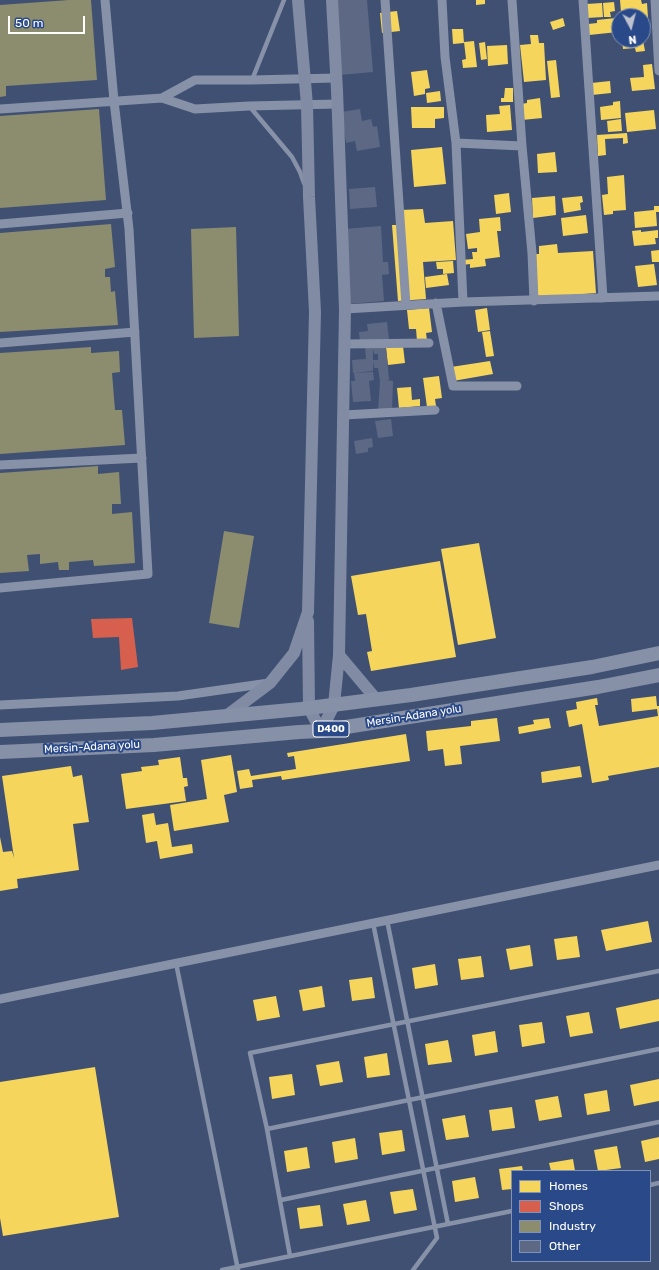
<!DOCTYPE html>
<html>
<head>
<meta charset="utf-8">
<style>
  body { margin:0 }
  #map { position:relative; width:659px; height:1270px; overflow:hidden; background:#405072; font-family:Rubik,sans-serif }
  canvas { display:block }
  .legend { position:absolute; left:511px; top:1170px; width:140px; height:92px; box-sizing:border-box; background:#2a4988; border:1px solid #7f92b8; margin:0; padding:5px 7px; list-style:none; font-size:12px; color:#fff }
  .legend li { display:flex; align-items:center; gap:8px; height:20px }
  .legend b { width:20px; border:1px solid #7f92b8 }
  .north { position:absolute; left:611px; top:8px; width:40px; height:40px; box-sizing:border-box; background:#2a4988; border:1px solid #7f92b8; border-radius:50%; rotate:173deg; font-size:11px; font-weight:700; line-height:16px; text-align:center; color:#fff }
  .north::after { content:''; display:block; margin:auto; width:14px; height:18px; background:#bcc2ce; clip-path:polygon(50% 0,100% 100%,50% 72%,0 100%) }
  .scale { position:absolute; left:8px; top:16px; width:77px; height:18px; box-sizing:border-box; border:2px solid #fff; border-top:0; padding-left:5px; font-size:12px; line-height:14px; white-space:nowrap; color:#fff; -webkit-text-stroke:3px #2a4988; paint-order:stroke }
</style>
</head>
<body>
<div id="map">
<canvas width="659" height="1270"></canvas>
<ul class="legend">
<li><b style="height:11px;background:#f6d55c"></b>Homes</li>
<li><b style="height:11px;background:#d6604d"></b>Shops</li>
<li><b style="height:11px;background:#8c8c6e"></b>Industry</li>
<li><b style="height:11px;background:#5d6984"></b>Other</li>
</ul>
<div class="north">N</div>
<div class="scale">50 m</div>
</div>
<script>
const ctx = document.querySelector('canvas').getContext('2d');
ctx.lineJoin = 'round';
function paint(path, color) {
  ctx.fillStyle = color;
  ctx.fill(path, 'evenodd');
}
function toPath(rows) {
  const path = new Path2D();
  for (const r of rows) {
    path.moveTo(r[0], r[1]);
    for (let i = 2; i < r.length; i += 2) path.lineTo(r[i], r[i + 1]);
  }
  return path;
}
function strokePath(path, color, width, dash) {
  ctx.strokeStyle = color;
  ctx.lineWidth = width;
  ctx.lineCap = dash ? 'butt' : 'round';
  ctx.setLineDash(dash || []);
  ctx.stroke(path);
}
function drawText(font, color, halo, rows, align = 'center') {
  ctx.font = font + ' Rubik,sans-serif';
  ctx.lineWidth = 4;
  ctx.setLineDash([]);
  ctx.textBaseline = 'middle';
  ctx.strokeStyle = halo;
  ctx.fillStyle = color;
  for (const [text, x, y, turn = 0] of rows) {
    ctx.save();
    ctx.translate(x, y);
    ctx.rotate((+turn || 0) * Math.PI / 180);
    ctx.textAlign = isNaN(turn) ? turn : align;
    if (halo) ctx.strokeText(text, 0, 0);
    ctx.fillText(text, 0, 0);
    ctx.restore();
  }
}
paint(toPath([
  [476,0,485,0,485,4,476,5],
  [620,0,641,0,642,4,647,3,648,18,643,19,643,16,629,16,629,11,621,12],
  [614,2,615,11,610,12,611,17,604,17,603,3],
  [602,3,603,17,587,18,586,4],
  [397,11,400,31,382,33,380,13],
  [563,18,565,26,553,30,550,22],
  [616,18,618,32,589,35,588,24,597,23,597,20],
  [452,29,463,29,464,43,453,44],
  [530,35,538,35,539,43,544,43,546,80,524,82,520,45,531,44],
  [622,40,643,40,645,51,636,52,635,48,623,49],
  [474,41,477,67,463,68,462,60,466,59,464,42],
  [485,42,487,59,481,60,479,43],
  [507,45,508,64,488,66,487,46],
  [556,60,560,97,551,98,547,61],
  [652,64,655,89,632,91,630,78,644,77,643,65],
  [427,70,430,88,425,89,425,94,414,96,411,72],
  [610,81,611,93,592,95,591,83],
  [505,88,513,88,513,102,501,102,501,98,504,98],
  [440,91,441,101,427,103,426,93],
  [540,98,542,118,522,120,521,104,527,103,527,100],
  [620,101,621,118,601,120,600,107,613,105,613,102],
  [510,105,512,130,487,132,486,115,500,114,499,106],
  [411,107,444,107,444,118,435,119,435,128,412,128],
  [654,110,656,129,627,132,625,113],
  [621,119,622,131,608,132,607,121],
  [627,133,628,143,623,144,623,138,605,139,606,155,598,156,597,135],
  [442,147,446,184,414,187,411,150],
  [555,152,557,172,538,173,537,154],
  [624,175,626,210,613,211,613,214,604,215,602,195,608,194,607,177],
  [509,193,511,212,496,214,494,195],
  [555,196,556,215,533,218,532,198],
  [582,196,583,202,580,203,581,210,564,213,562,198],
  [654,206,659,206,659,212,656,212,657,226,635,228,634,212,654,210],
  [423,209,425,223,453,221,456,260,423,262,426,299,398,301,392,225,402,225,401,210],
  [586,215,588,233,563,236,561,218],
  [500,217,501,231,497,231,500,257,485,259,486,266,470,268,470,264,462,265,462,260,473,259,472,252,477,252,477,248,468,249,466,234,480,232,479,219],
  [641,230,641,232,658,230,658,238,655,238,656,244,634,246,632,231],
  [557,244,558,253,593,251,596,293,536,298,532,254,539,254,539,246],
  [659,250,659,262,652,262,651,251],
  [453,261,454,273,443,274,443,269,437,269,436,262],
  [654,264,657,285,638,287,635,266],
  [447,274,449,285,426,288,425,277],
  [429,308,432,332,426,333,427,340,417,341,416,329,409,329,407,310],
  [487,308,490,330,478,332,475,310],
  [490,331,494,356,486,357,482,332],
  [403,346,405,363,388,365,386,348],
  [490,361,493,374,453,381,451,367],
  [439,376,442,398,435,399,436,406,427,407,423,378],
  [411,387,412,400,420,399,420,406,399,408,397,388],
  [479,543,496,638,458,645,441,549],
  [440,561,456,657,371,671,367,652,372,651,366,614,358,615,351,576],
  [656,696,657,706,659,706,659,767,608,776,609,780,592,783,582,724,569,727,566,711,577,709,576,702,597,698,598,705,595,705,599,726,658,716,657,709,632,712,631,699],
  [497,718,500,741,460,746,462,764,445,766,443,749,428,751,426,731,471,726,471,721],
  [549,718,551,728,519,734,518,727,534,724,533,720],
  [406,734,410,761,282,780,281,776,252,780,253,787,240,789,237,771,249,769,251,776,296,769,294,756,288,757,287,753],
  [231,755,237,792,224,795,229,822,174,831,170,805,207,799,201,760],
  [180,757,183,778,187,778,188,786,184,787,186,801,126,809,121,774,142,771,141,767,159,765,158,760],
  [71,766,73,777,82,775,89,822,73,824,79,870,17,879,18,888,0,891,0,837,3,852,12,851,14,858,2,776],
  [580,766,582,777,542,783,541,772],
  [154,813,156,825,168,823,172,847,192,844,193,853,160,859,157,841,146,843,142,815],
  [648,921,652,942,606,951,601,930],
  [577,936,580,957,557,960,554,939],
  [530,945,533,966,510,970,506,949],
  [481,956,484,977,461,980,458,959],
  [435,964,438,985,415,989,412,968],
  [372,977,375,998,352,1001,349,980],
  [322,986,325,1007,303,1011,299,990],
  [276,996,280,1017,257,1021,253,1000],
  [659,999,659,1021,620,1029,616,1008],
  [589,1012,593,1033,570,1037,566,1016],
  [542,1022,545,1043,522,1047,519,1025],
  [495,1031,498,1052,475,1056,472,1035],
  [448,1040,452,1062,428,1065,425,1044],
  [387,1053,390,1075,367,1078,364,1057],
  [339,1061,343,1082,320,1086,316,1065],
  [95,1067,119,1217,3,1236,0,1218,0,1082],
  [292,1074,295,1095,272,1099,269,1077],
  [659,1079,659,1101,634,1106,630,1085],
  [607,1090,610,1111,587,1115,584,1094],
  [558,1096,562,1117,539,1121,535,1100],
  [512,1107,515,1128,492,1131,489,1110],
  [465,1115,469,1137,446,1140,442,1119],
  [402,1130,405,1151,382,1155,379,1133],
  [659,1137,659,1159,645,1162,641,1141],
  [355,1138,358,1159,335,1163,332,1142],
  [617,1146,621,1168,598,1171,594,1150],
  [307,1147,310,1168,287,1172,284,1151],
  [573,1159,575,1171,551,1171,549,1163],
  [522,1166,523,1171,512,1171,512,1189,502,1190,499,1169],
  [475,1177,479,1198,455,1202,452,1181],
  [413,1189,417,1210,394,1214,390,1192],
  [366,1200,370,1221,347,1225,343,1204],
  [320,1205,323,1226,300,1229,297,1208]
]), '#f6d55c');
paint(toPath([
  [132,618,138,667,121,670,119,637,93,638,91,619]
]), '#d6604d');
paint(toPath([
  [69,0,91,0,97,80,6,86,6,96,0,97,0,5],
  [99,109,106,200,0,208,0,116],
  [111,224,115,267,105,269,105,277,110,277,111,292,115,291,118,325,0,332,0,233],
  [236,227,239,336,194,338,191,229],
  [91,347,91,353,119,351,120,372,112,373,115,410,122,410,125,445,0,454,0,353],
  [98,466,98,474,119,472,121,504,112,504,112,514,132,512,135,563,94,566,93,560,69,562,69,570,59,570,58,562,40,564,40,554,27,555,29,571,0,573,0,473],
  [224,531,254,536,239,628,209,623]
]), '#8c8c6e');
paint(toPath([
  [333,0,367,0,373,72,340,75],
  [360,109,362,121,371,119,373,127,377,126,380,147,357,151,355,141,346,143,341,112],
  [375,187,377,207,350,209,349,189],
  [381,226,383,262,388,262,389,274,382,275,384,301,348,304,344,229],
  [387,322,389,340,360,342,359,332,368,331,367,324],
  [365,347,373,347,373,371,353,373,352,360,366,359],
  [386,347,389,380,385,380,393,381,392,411,378,411,380,381,378,368,374,368,373,360,378,360,378,354,374,354,373,348],
  [373,372,374,380,369,381,371,401,353,402,351,381,355,381,354,373],
  [391,419,393,436,378,438,375,421],
  [372,438,373,447,368,448,368,452,356,454,354,441]
]), '#5d6984');
strokePath(toPath([
  [252,80,284,0],
  [250,107,292,157,300,172,304,183],
  [387,920,448,1224],
  [373,923,437,1238,413,1270],
  [176,963,238,1270],
  [267,1129,659,1049],
  [650,1185,659,1183],
  [281,1200,659,1122],
  [290,1256,267,1129,250,1053,659,971],
  [222,1270,512,1211]
]), '#8791a8', 4.5);
strokePath(toPath([
  [385,0,406,305],
  [442,0,445,57,456,143,463,302],
  [512,0,522,146,532,253,534,301],
  [583,0,603,298],
  [655,0,659,71],
  [162,98,195,80,252,80,336,78],
  [0,109,162,98,195,109,249,106,337,104],
  [456,143,522,146],
  [0,224,128,213],
  [436,303,453,386,517,386],
  [345,309,463,302,659,296],
  [0,343,135,332],
  [345,344,429,343],
  [344,415,435,410],
  [0,465,142,458],
  [0,588,148,574,129,229,114,101,105,0],
  [0,705,178,696,269,683],
  [0,999,659,865]
]), '#8791a8', 9);
strokePath(toPath([
  [332,0,337,90,345,309,339,655,376,699],
  [308,621,309,708,321,731],
  [226,716,270,683,294,653,308,612,315,312,309,197,307,105,298,0],
  [321,731,334,705,339,655]
]), '#818ca4', 12);
strokePath(toPath([
  [0,730,152,723,301,709,411,695,592,667,659,653],
  [0,752,154,745,299,732,321,731,598,687,659,675]
]), '#8690a6', 14);
for (const [x, y, w] of [
  [331,729,36]
]) {
  const box = new Path2D();
  box.roundRect(x - w / 2, y - 8, w, 16, 3);
  ctx.fillStyle = '#2a4988';
  ctx.fill(box);
  strokePath(box, '#fff', 1);
}
drawText('bold 10px', '#fff', null, [
  ["D400",331,729]
]);
drawText('11px', '#fff', '#2a4988', [
  ["Mersin-Adana yolu",414,716,-9],
  ["Mersin-Adana yolu",92,747,-3]
]);
</script>
</body>
</html>
